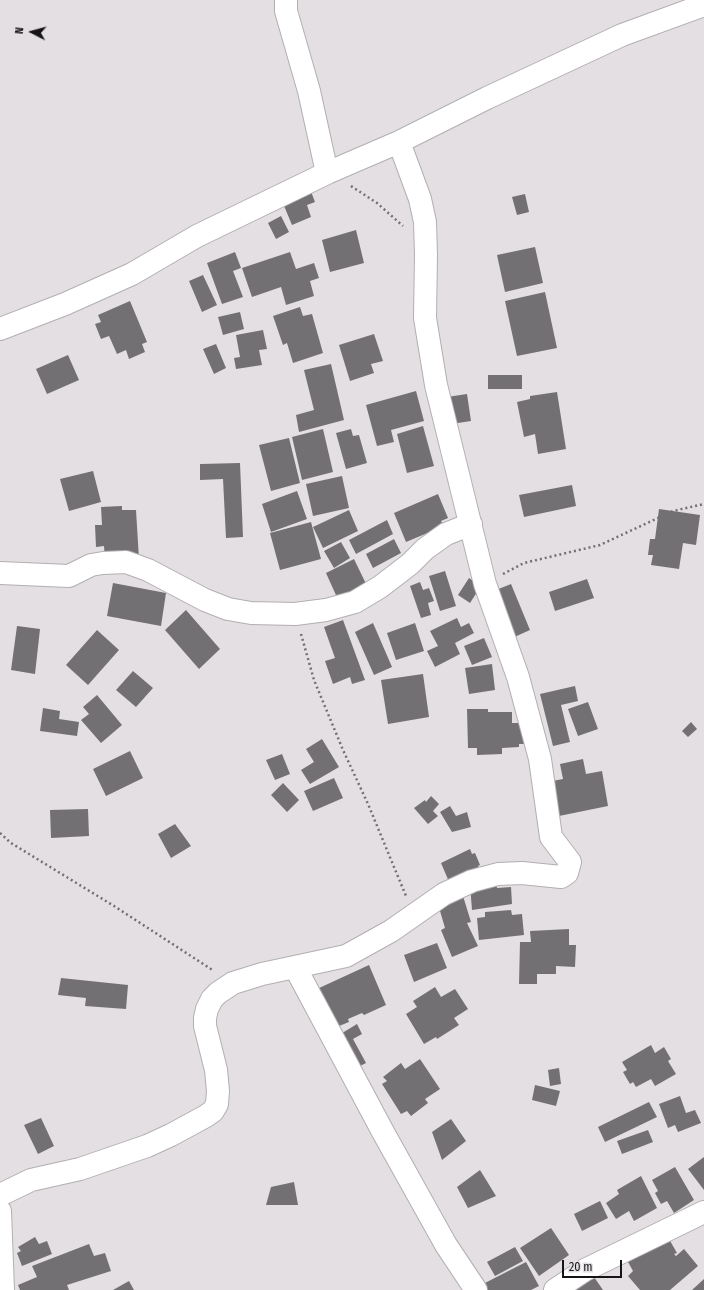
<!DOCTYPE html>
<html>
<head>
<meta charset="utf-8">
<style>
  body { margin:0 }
  #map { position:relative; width:704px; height:1290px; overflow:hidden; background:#e3dfe2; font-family:"Fira Sans Condensed",sans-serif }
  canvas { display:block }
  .north { position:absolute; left:12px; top:12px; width:40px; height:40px; -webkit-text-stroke:3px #e3dfe2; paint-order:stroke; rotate:276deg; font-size:11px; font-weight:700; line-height:16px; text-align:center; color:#161516 }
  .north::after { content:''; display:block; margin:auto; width:14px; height:18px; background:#161516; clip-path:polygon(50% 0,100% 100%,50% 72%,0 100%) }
  .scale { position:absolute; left:562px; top:1260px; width:60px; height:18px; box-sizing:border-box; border:2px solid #161516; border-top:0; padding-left:5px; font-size:12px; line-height:14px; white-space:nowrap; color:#161516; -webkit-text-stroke:3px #e3dfe2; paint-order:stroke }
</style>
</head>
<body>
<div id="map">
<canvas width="704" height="1290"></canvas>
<div class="north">N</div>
<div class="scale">20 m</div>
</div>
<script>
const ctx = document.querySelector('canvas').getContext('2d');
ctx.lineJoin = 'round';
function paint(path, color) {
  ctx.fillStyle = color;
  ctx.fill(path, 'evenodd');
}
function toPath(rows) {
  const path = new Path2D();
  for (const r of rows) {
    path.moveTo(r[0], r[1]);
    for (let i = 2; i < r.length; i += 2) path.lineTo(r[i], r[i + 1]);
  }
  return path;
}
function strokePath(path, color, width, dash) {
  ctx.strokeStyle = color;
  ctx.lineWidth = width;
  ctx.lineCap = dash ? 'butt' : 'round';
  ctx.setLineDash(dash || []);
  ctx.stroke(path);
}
paint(toPath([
  [310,189,315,202,307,205,311,217,292,225,282,201],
  [525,194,529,212,517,215,512,197],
  [281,216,289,232,276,239,268,223],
  [356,230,364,263,330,272,322,240],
  [535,247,543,283,505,292,497,255],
  [235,252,241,268,233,271,243,297,222,304,207,263],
  [290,252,296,269,314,263,319,278,310,281,314,296,286,305,281,287,252,297,242,268],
  [203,275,217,305,202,312,189,281],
  [545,292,557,348,517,356,505,301],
  [130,301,147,342,142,344,145,352,129,359,126,350,117,354,109,336,101,339,95,324,101,322,98,315],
  [300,307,303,316,312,314,323,353,293,363,287,343,283,345,273,316],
  [240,312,244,329,223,335,218,317],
  [263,330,267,349,259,350,262,365,236,369,234,358,240,357,236,335],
  [374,334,383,361,371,364,374,373,350,381,339,345],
  [216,344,226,368,214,374,203,349],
  [68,355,79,380,47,394,36,369],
  [331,364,344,420,299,432,296,415,314,410,304,370],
  [488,375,522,375,522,389,488,389],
  [416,391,424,421,391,430,394,442,377,446,366,405],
  [557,392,566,449,538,454,535,434,524,437,517,402,530,399,530,396],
  [467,394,471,421,451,424,447,397],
  [423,426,434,466,407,473,397,434],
  [323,429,333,472,302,480,292,437],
  [351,429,353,436,359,435,367,463,346,469,336,433],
  [289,438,300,483,271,491,259,445],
  [240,463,243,537,226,538,223,479,200,480,200,464],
  [93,471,101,502,69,511,60,479],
  [342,476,349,508,313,516,306,484],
  [572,485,576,506,524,517,519,495],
  [297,491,307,519,271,532,262,504],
  [438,494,448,518,441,521,444,526,406,542,394,513],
  [122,506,122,510,136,510,139,559,105,561,104,546,96,547,95,525,102,525,101,507],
  [659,509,700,515,696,545,683,543,679,569,651,565,653,555,648,555,650,539,655,539],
  [349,510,358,531,323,548,313,527],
  [387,520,393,534,356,554,349,540],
  [311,522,321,559,280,570,270,533],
  [394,539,401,553,373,568,366,554],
  [341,542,350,558,334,568,324,551],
  [354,559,369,590,340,604,326,573],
  [445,571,456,606,440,611,429,576],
  [469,578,481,586,470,603,458,595],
  [587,579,594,598,555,611,549,592],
  [420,582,423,590,429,588,434,601,428,603,431,615,421,618,410,586],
  [113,583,166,593,161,626,107,616],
  [511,584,530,630,510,639,491,592],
  [186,610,220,649,199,669,165,630],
  [457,618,461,627,469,623,474,633,455,643,460,654,435,667,427,651,438,646,430,631],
  [343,620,365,680,352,684,350,677,333,684,325,661,335,658,324,627],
  [373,623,392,667,374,675,355,632],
  [415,623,424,651,396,660,387,633],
  [17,626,40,629,35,674,11,670],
  [97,630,119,650,88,685,66,665],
  [484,638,492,657,472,665,464,646],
  [492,664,495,690,469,694,465,668],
  [133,671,153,688,136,707,116,690],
  [423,674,429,717,388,724,381,680],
  [575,686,578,701,561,705,570,742,553,746,540,694],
  [97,695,122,725,101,743,81,720,89,714,83,707],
  [588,702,598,729,578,736,568,709],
  [43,708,60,711,59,719,79,722,77,736,40,731],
  [467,709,488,709,488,712,512,712,512,723,524,723,524,744,519,744,519,747,502,748,502,754,477,755,477,748,468,748],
  [691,722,697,729,688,737,682,731],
  [322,739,339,767,310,784,301,770,314,762,306,749],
  [130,751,143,778,106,796,93,769],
  [282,754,290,774,275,780,266,760],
  [583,759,586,774,602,771,608,806,554,817,547,782,563,779,560,764],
  [334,778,343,798,313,811,304,791],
  [283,783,299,800,287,812,271,795],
  [431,796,439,804,433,811,438,816,428,824,414,808,425,800,426,802],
  [450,806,456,816,467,812,471,827,452,832,440,812],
  [88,809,89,836,51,838,50,810],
  [175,824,191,846,171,858,158,834],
  [470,849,472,854,475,853,480,865,478,866,480,870,450,884,441,863],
  [496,882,497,888,511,887,512,904,472,910,470,885],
  [463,896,471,922,467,923,478,946,452,957,441,930,445,928,438,904],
  [511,910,512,915,522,914,524,935,479,940,477,918,485,917,485,912],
  [569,929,569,945,576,945,575,967,556,966,556,974,537,974,537,984,519,984,520,942,531,942,530,931],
  [437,943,447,968,414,982,404,955],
  [369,965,386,1005,364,1015,362,1013,348,1019,349,1022,334,1028,317,989],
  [61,978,128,985,126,1009,85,1006,86,998,58,995],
  [435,987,441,997,455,989,468,1009,454,1018,459,1025,437,1039,436,1037,424,1044,406,1014,417,1007,413,1001],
  [357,1024,362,1034,353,1039,366,1063,352,1070,334,1038],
  [651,1045,655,1053,664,1047,671,1059,668,1061,676,1074,655,1086,651,1079,636,1087,633,1082,630,1084,623,1072,627,1070,622,1062],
  [420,1059,440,1089,425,1099,428,1103,411,1116,407,1111,401,1114,382,1084,387,1081,383,1077,401,1063,405,1069],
  [559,1068,561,1084,550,1086,548,1070],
  [535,1085,560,1091,556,1106,532,1100],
  [680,1096,686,1113,695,1110,701,1123,678,1132,675,1125,668,1128,659,1104],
  [649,1102,657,1117,605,1142,598,1127],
  [41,1118,54,1146,38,1154,24,1125],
  [451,1119,466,1141,442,1160,432,1132],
  [648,1130,653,1142,622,1154,617,1141],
  [704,1157,704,1190,688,1169],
  [675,1167,694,1200,674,1213,667,1201,661,1204,655,1193,658,1191,652,1180],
  [480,1170,496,1196,468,1208,457,1187],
  [641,1176,657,1208,634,1221,629,1211,616,1219,606,1203,619,1194,617,1190],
  [294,1182,298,1205,266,1205,271,1187],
  [600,1201,608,1218,582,1231,574,1214],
  [551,1228,569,1255,539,1276,520,1248],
  [35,1237,39,1244,47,1241,52,1254,22,1266,17,1253,21,1251,18,1247],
  [669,1239,677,1253,674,1254,676,1256,684,1249,698,1266,670,1290,640,1290,628,1276,633,1271,628,1262],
  [89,1244,94,1256,105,1253,111,1271,67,1285,69,1290,20,1290,18,1285,37,1277,32,1266],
  [515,1247,523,1261,495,1276,487,1262],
  [526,1262,539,1286,531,1290,483,1290,481,1285],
  [594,1277,603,1290,574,1290],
  [704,1279,704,1290,692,1290],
  [129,1281,134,1290,113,1290]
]), '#737073');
const minor = toPath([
  [286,0,286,11,309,91,327,173],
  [0,329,65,304,132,274,197,236,327,173,399,142,487,98,622,35,704,5],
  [0,573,69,576,91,565,103,563,126,562,148,570,205,600,228,609,251,613,295,614,326,610,355,602,380,587,410,564,425,549,446,534,471,524],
  [295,967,383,1132,446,1245,476,1290],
  [0,1195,31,1180,80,1169,147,1146,171,1135,206,1116,213,1111,217,1104,218,1091,216,1070,205,1026,205,1018,207,1009,212,999,218,993,233,983,262,974,346,956,391,931,444,894,472,881,498,874,522,873,561,877,567,873,570,862,551,837,540,759,518,677,485,584,436,385,425,318,426,255,425,222,420,199,399,142],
  [0,1211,3,1290],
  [555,1290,585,1270,704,1212]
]);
strokePath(minor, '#b2afb2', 24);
strokePath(toPath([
  [351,186,377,203,403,226],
  [503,574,524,563,600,545,673,511,704,504],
  [301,634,314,680,343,750,368,804,406,896],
  [0,833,11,843,114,906,214,971]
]), '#737072', 2.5, [2, 3]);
strokePath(minor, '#fff', 22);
</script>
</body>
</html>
